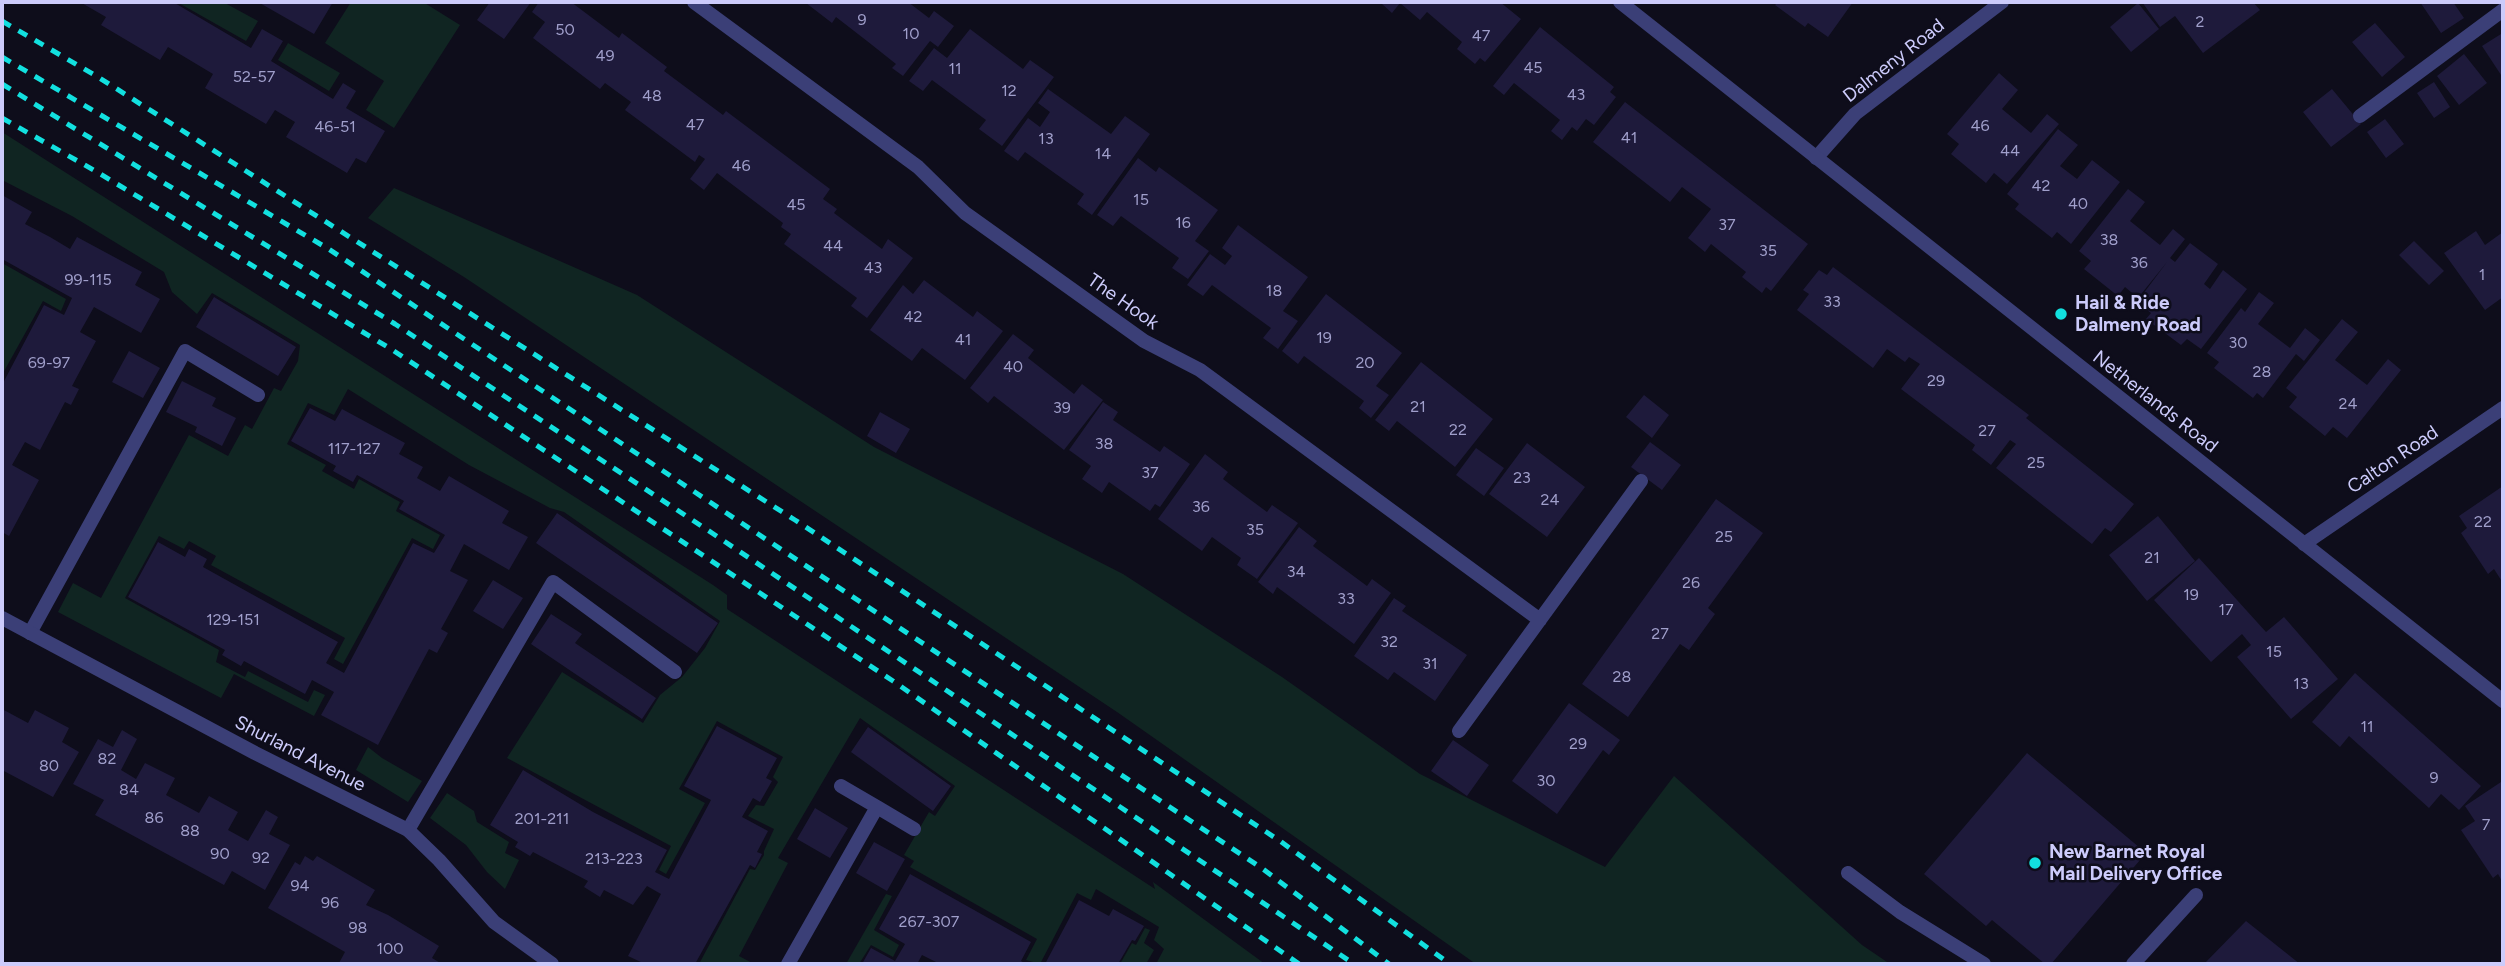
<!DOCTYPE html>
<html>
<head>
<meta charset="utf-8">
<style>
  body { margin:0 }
  #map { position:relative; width:2505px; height:966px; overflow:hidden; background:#0e0d1b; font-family:Figtree,sans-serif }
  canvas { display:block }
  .frame { position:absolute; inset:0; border:4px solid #cccbfb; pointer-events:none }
</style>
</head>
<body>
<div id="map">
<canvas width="2505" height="966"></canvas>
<div class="frame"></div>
</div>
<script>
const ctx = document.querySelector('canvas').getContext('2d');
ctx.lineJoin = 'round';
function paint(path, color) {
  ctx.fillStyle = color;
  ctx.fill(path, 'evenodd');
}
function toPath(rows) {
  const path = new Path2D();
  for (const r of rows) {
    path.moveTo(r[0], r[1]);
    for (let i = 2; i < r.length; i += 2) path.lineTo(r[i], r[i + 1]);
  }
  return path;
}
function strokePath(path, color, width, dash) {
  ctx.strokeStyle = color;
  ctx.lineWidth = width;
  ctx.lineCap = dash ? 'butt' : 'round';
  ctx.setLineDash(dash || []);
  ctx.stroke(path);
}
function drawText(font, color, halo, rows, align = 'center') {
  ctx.font = font + ' Figtree,sans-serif';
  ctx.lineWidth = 5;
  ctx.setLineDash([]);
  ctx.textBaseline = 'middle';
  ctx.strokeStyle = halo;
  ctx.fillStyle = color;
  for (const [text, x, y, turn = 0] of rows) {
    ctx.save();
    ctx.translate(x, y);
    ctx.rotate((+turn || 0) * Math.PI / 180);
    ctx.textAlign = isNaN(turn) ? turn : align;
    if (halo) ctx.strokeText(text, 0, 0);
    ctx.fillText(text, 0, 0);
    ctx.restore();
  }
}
paint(toPath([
  [177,2,223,2,258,21,246,41],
  [351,2,423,2,460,25,394,128,366,110,384,81,325,43],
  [288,43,340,73,329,91,278,60],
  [2,132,713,585,727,595,727,609,1155,889,1153,882,1265,964,1156,964,1164,949,1154,940,1159,927,1096,889,1091,900,1077,893,1040,964,1026,960,1037,939,910,867,914,861,904,855,929,812,935,816,955,786,860,718,778,858,788,863,739,956,754,964,699,964,750,869,755,870,764,855,764,851,774,829,748,816,756,805,764,806,778,782,773,777,783,757,717,721,679,789,705,803,666,874,659,870,671,846,507,758,562,672,643,723,660,695,682,677,705,648,720,621,564,512,550,508,469,465,348,389,334,415,308,403,287,444,326,465,322,471,354,489,359,479,400,502,396,511,440,535,433,549,412,538,343,664,334,659,345,638,211,565,216,556,189,541,184,549,159,536,125,598,219,650,216,662,245,677,248,671,308,702,314,690,325,695,314,716,234,674,221,698,58,612,73,583,101,598,189,435,228,456,245,425,252,429,274,388,281,391,298,361,300,345,212,293,197,314,172,292,164,272,72,216,2,180],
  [394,188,637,295,874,447,1123,574,1282,677,1420,774,1605,867,1674,776,1862,945,1890,964,1476,964,1117,712,464,277,368,218],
  [2,263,66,299,61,311,43,301,2,375],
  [368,747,382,758,422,781,408,802,356,770],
  [447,793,474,811,477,822,509,842,505,853,519,860,505,889,487,872,466,845,430,818],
  [886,894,892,896,874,930,899,945,893,957,871,945,859,964,846,964],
  [1145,928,1150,930,1144,943,1154,950,1146,964,1120,964,1132,943,1136,945]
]), '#102522');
paint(toPath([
  [80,2,173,2,251,48,262,29,283,41,271,61,333,99,343,83,356,91,346,108,385,131,366,163,356,158,347,173,286,137,295,122,275,110,266,124,205,88,213,74,168,47,160,60,101,25,106,17],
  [258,2,333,2,314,34],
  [490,2,531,2,504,39,477,20],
  [539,2,571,2,619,38,622,33,667,67,664,71,723,115,726,111,830,189,823,199,837,209,834,213,882,249,888,239,913,258,867,318,851,306,857,298,784,244,791,234,781,227,783,223,717,173,704,190,690,179,705,159,699,155,695,162,625,110,631,102,605,83,600,89,533,38,545,22,532,12],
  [807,2,908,2,929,18,934,11,954,26,938,47,930,41,903,76,892,68,896,64,867,41,836,17,832,23,806,3],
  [1384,2,1500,2,1521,19,1485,62,1480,58,1475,64,1457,49,1462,42,1427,12,1420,20,1400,3,1392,13,1382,4],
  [1778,2,1853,2,1828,37,1808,23,1805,27,1775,5],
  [2142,2,2253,2,2260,10,2203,53,2175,16,2160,27],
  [2420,2,2453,2,2464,18,2441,33],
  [2138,3,2159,29,2131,52,2110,27],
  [2375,23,2405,57,2382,77,2352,42],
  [1540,27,1614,87,1610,92,1616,97,1594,125,1586,119,1577,131,1572,127,1562,140,1551,131,1560,120,1514,83,1504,95,1493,86],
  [970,29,1023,69,1030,60,1054,77,1002,146,979,129,986,120,932,80,923,91,909,81,934,48,947,58],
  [2501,34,2503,37,2503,78,2482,46],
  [2464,54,2487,83,2459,105,2437,76],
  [1999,73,2018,90,2002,109,2031,133,2047,114,2059,124,2007,184,1994,173,1986,183,1951,154,1959,144,1947,134],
  [2434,82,2450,107,2434,118,2417,93],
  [1048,89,1111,134,1125,116,1150,134,1092,215,1077,204,1084,194,1025,152,1018,161,1004,151,1028,118,1040,127,1050,112,1038,103],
  [2332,89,2361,124,2331,147,2303,112],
  [1625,102,1808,244,1771,291,1766,287,1762,293,1742,277,1746,272,1711,244,1705,252,1688,238,1711,209,1682,187,1670,202,1593,142],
  [2385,119,2404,144,2386,158,2367,132],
  [2058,129,2078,145,2060,166,2077,179,2092,160,2120,182,2071,244,2057,232,2052,238,2015,209,2019,204,2007,194],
  [1138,158,1156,172,1159,167,1218,210,1195,241,1209,251,1188,279,1172,268,1179,258,1121,216,1113,226,1097,215],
  [2128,189,2145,202,2130,221,2160,245,2173,229,2185,239,2170,258,2175,262,2190,243,2218,264,2204,284,2210,289,2223,270,2247,289,2201,349,2187,339,2181,345,2146,319,2151,313,2137,302,2167,262,2138,298,2125,287,2118,296,2084,269,2091,261,2079,251],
  [2,195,32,212,25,224,50,237,70,249,77,237,142,272,135,285,160,299,141,333,94,307,80,332,96,341,72,386,79,389,71,405,65,402,40,450,25,442,12,465,39,480,9,536,2,532,2,385,44,305,64,315,72,298,2,259],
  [1238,225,1308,277,1283,311,1298,321,1278,349,1263,338,1271,328,1212,285,1203,296,1187,285,1210,254,1225,265,1232,256,1222,248],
  [2476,231,2485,245,2503,232,2503,297,2485,310,2444,253],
  [2414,241,2444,271,2429,285,2399,255],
  [1833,267,2029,415,2026,418,2134,504,2111,532,2105,528,2092,544,1996,468,2016,444,2010,440,1991,465,1972,450,1975,445,1901,389,1920,364,1909,357,1905,362,1887,349,1873,368,1797,310,1809,294,1803,290,1819,270,1827,275],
  [924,280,973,317,977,311,1003,331,965,380,922,348,912,361,870,330,903,285,913,294],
  [2259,292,2274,303,2258,324,2290,348,2305,328,2320,340,2304,361,2296,354,2263,398,2257,393,2253,398,2214,368,2219,362,2207,353,2241,308,2245,312],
  [1326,294,1402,353,1376,386,1389,395,1371,418,1359,408,1364,401,1304,356,1298,364,1282,351],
  [214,297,296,347,278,376,196,327],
  [2342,319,2358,332,2335,360,2367,385,2388,359,2401,370,2347,438,2333,427,2325,436,2289,407,2297,397,2286,388],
  [1013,334,1034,350,1028,358,1074,394,1082,384,1103,400,1064,450,994,396,988,403,970,388],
  [129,351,160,368,143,398,112,382],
  [1421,362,1493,419,1455,467,1397,421,1389,431,1375,420],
  [182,381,216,398,212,406,236,418,222,446,195,432,197,427,166,412],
  [1644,395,1669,415,1652,438,1626,417],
  [1103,402,1118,412,1113,420,1160,452,1164,446,1190,464,1160,507,1155,504,1150,511,1109,482,1102,493,1082,479,1091,466,1069,450],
  [310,408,335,421,342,409,405,443,399,454,423,467,417,478,440,491,449,476,509,511,502,523,528,537,509,570,464,544,450,571,468,580,441,629,448,633,437,653,429,649,378,745,321,715,334,692,312,680,305,694,244,661,241,666,222,655,225,650,128,597,158,542,185,557,189,549,207,559,203,567,338,642,326,663,344,673,413,543,434,553,445,535,399,509,404,501,357,475,353,482,333,471,336,466,291,441],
  [880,412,910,429,896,453,867,436],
  [1650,442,1681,465,1662,490,1631,467],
  [1527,443,1585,487,1547,537,1489,494],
  [1476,448,1504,468,1484,496,1456,475],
  [1205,454,1228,472,1223,479,1244,495,1267,512,1272,505,1298,523,1257,579,1237,565,1241,558,1212,537,1202,551,1158,519],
  [2503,486,2503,583,2494,569,2488,574,2461,533,2467,528,2459,516],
  [1716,499,1763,533,1708,608,1715,614,1689,650,1680,644,1628,717,1582,684],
  [557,513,718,623,697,653,536,543],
  [2158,516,2195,561,2147,601,2109,555],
  [1299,527,1317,541,1313,546,1367,586,1372,579,1391,593,1354,644,1277,587,1273,594,1258,582],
  [2199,558,2266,632,2284,617,2338,679,2291,719,2237,657,2251,645,2242,634,2211,662,2154,600],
  [493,580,523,598,503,629,473,611],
  [1394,598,1406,606,1402,611,1467,655,1435,701,1394,672,1388,680,1354,656],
  [551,614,582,634,575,643,656,698,642,719,531,644],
  [2355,673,2481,786,2459,810,2441,794,2429,808,2349,736,2340,747,2312,722],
  [1569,703,1620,740,1609,755,1603,750,1557,814,1512,781],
  [2,709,28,723,35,710,69,728,62,742,79,752,53,797,2,770],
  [717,726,777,758,766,778,772,781,760,802,753,798,742,817,768,831,757,852,762,854,755,868,750,865,695,964,645,964,628,956,661,894,647,886,633,905,604,890,600,897,584,887,588,881,533,852,530,856,515,847,518,842,490,825,523,770,593,812,667,850,655,872,669,879,711,800,684,786],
  [868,727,951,786,933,811,851,752],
  [122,730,137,739,121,770,136,779,145,763,175,778,166,795,199,813,209,796,238,812,228,830,248,841,266,810,278,817,269,834,290,845,265,890,232,871,224,885,95,815,104,800,73,784,98,739,113,747],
  [1453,740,1489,765,1467,796,1431,771],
  [2027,753,2146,853,2051,964,2045,964,1992,920,1986,926,1924,874],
  [2501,782,2503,786,2503,883,2498,874,2493,878,2461,830,2475,821,2465,806],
  [815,808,848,828,830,858,797,839],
  [874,842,905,859,887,891,856,873],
  [305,856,313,861,317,856,375,890,366,905,388,915,439,946,432,958,442,964,342,964,339,963,345,952,268,908,295,862,300,865],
  [910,874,1031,942,1021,961,1026,964,940,964,922,955,917,964,862,964,871,948,895,961,905,944,879,929],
  [1079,900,1109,916,1113,909,1144,926,1135,941,1132,940,1118,964,1045,964],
  [2246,921,2300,964,2204,964]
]), '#1e1a3b');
strokePath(toPath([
  [2360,116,2503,10],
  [30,633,185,351,258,395],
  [841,786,877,807],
  [408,830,553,582,675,672],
  [1848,873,1900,912,1984,964],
  [788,964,877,807,914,829],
  [2133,964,2196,895]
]), '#3b3f77', 14);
strokePath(toPath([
  [694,2,918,167,965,213,1144,341,1200,370,1540,620],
  [1816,158,1855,114,2002,2],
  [2304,544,2503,408],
  [2,618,255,753,408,830,439,860,494,922,552,964],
  [1459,731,1641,481]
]), '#3b3f77', 14);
strokePath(toPath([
  [1620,2,2503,701]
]), '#3b3f77', 14);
strokePath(toPath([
  [2,21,98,77,795,520,1280,841,1450,964],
  [2,57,327,248,1263,869,1389,964],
  [2,84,395,324,712,533,1354,964],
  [2,118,97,172,391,349,893,681,1299,964]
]), '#12e0df', 5, [10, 9]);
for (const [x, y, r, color] of [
  [2061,314,7,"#12e0df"],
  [2035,863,7,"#12e0df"]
]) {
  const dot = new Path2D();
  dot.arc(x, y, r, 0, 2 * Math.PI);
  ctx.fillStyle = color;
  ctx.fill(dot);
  strokePath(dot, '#0e0d1b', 2.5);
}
drawText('16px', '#a09fcb', null, [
  ["9",862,20],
  ["2",2200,22],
  ["50",565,30],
  ["10",911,34],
  ["47",1481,36],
  ["49",605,56],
  ["45",1533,68],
  ["11",955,69],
  ["52-57",254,77],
  ["12",1009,91],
  ["43",1576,95],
  ["48",652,96],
  ["47",695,125],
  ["46",1980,126],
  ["46-51",335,127],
  ["41",1629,138],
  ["13",1046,139],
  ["44",2010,151],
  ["14",1103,154],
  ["46",741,166],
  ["42",2041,186],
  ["15",1141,200],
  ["40",2078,204],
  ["45",796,205],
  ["16",1183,223],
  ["37",1727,225],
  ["38",2109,240],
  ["44",833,246],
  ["35",1768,251],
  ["36",2139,263],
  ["43",873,268],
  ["1",2482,275],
  ["99-115",88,280],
  ["18",1274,291],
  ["33",1832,302],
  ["42",913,317],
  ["19",1324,338],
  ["41",963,340],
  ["30",2238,343],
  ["69-97",49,363],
  ["20",1365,363],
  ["40",1013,367],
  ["28",2262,372],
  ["29",1936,381],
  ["24",2348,404],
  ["21",1418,407],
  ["39",1062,408],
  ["22",1458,430],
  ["27",1987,431],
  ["38",1104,444],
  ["117-127",354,449],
  ["25",2036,463],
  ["37",1150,473],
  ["23",1522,478],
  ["24",1550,500],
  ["36",1201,507],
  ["22",2483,522],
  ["35",1255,530],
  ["25",1724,537],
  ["21",2152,558],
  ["34",1296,572],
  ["26",1691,583],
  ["19",2191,595],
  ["33",1346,599],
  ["17",2226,610],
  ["129-151",233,620],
  ["27",1660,634],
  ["32",1389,642],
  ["15",2274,652],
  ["31",1430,664],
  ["28",1622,677],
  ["13",2301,684],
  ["11",2367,727],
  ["29",1578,744],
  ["82",107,759],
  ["80",49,766],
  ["9",2434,778],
  ["30",1546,781],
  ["84",129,790],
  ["86",154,818],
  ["201-211",542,819],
  ["7",2486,825],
  ["88",190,831],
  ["90",220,854],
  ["92",261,858],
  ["213-223",614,859],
  ["94",300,886],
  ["96",330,903],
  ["267-307",929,922],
  ["98",358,928],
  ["100",390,949]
]);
drawText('19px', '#cccbfb', '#0e0d1b', [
  ["Dalmeny Road",1894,61,-38],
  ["The Hook",1123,302,35],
  ["Netherlands Road",2155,402,38],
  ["Calton Road",2393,460,-34],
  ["Shurland Avenue",300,754,27]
]);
drawText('bold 19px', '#cccbfb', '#0e0d1b', [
  ["Hail & Ride",2075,303],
  ["Dalmeny Road",2075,325],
  ["New Barnet Royal",2049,852],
  ["Mail Delivery Office",2049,874]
], 'left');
</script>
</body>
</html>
